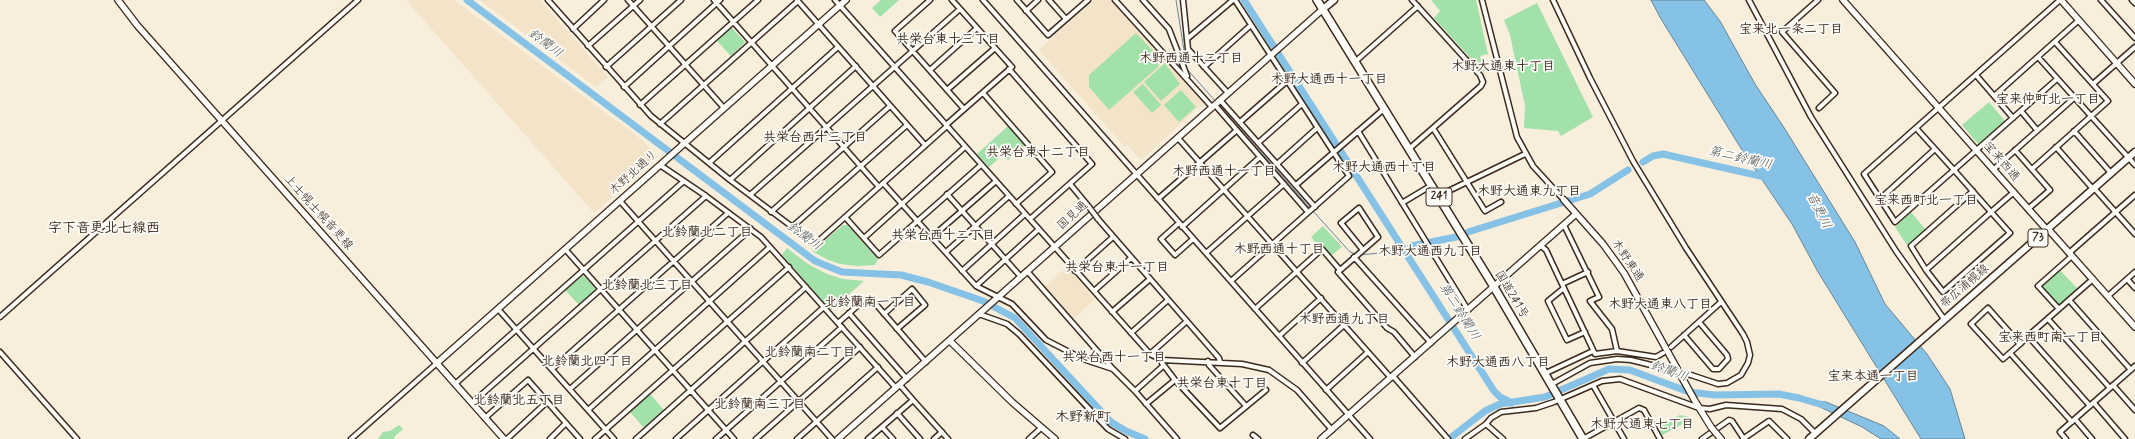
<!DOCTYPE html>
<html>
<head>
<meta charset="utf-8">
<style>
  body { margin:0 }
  canvas { display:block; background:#f7eedc }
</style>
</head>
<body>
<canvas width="2135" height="439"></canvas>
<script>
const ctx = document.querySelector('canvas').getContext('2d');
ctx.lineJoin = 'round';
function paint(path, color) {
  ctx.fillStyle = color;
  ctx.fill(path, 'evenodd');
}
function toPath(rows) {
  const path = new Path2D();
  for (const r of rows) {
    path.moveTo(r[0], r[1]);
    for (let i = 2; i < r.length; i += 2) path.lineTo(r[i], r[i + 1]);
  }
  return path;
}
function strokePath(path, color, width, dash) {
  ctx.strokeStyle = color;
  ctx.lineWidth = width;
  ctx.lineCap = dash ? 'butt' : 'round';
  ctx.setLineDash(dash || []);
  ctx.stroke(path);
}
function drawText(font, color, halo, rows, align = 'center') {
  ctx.font = font + ' Mynerve,"Klee One",sans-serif';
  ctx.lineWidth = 3.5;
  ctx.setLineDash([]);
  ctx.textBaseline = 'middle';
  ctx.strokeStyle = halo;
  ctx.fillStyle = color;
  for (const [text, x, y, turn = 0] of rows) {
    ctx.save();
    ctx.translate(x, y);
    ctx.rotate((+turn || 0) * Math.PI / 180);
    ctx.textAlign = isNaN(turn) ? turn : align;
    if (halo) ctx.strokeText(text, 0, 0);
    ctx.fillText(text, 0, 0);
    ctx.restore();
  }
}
paint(toPath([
  [406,0,454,0,641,139,658,157,594,213],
  [480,0,540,0,608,77,596,87],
  [1094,0,1110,0,1114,3,1203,103,1141,160,1127,145,1125,147,1039,50],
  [1067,267,1095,299,1072,320,1044,287]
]), '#f3e4c9');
paint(toPath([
  [881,0,899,0,880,17,872,8],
  [1431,0,1476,0,1488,54,1480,56,1484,73,1434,18,1440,11],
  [1537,3,1593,117,1561,136,1558,131,1524,128,1525,106,1510,35,1504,20],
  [730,28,732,28,745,42,731,56,717,41],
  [1136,33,1157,55,1159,66,1109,110,1089,87,1089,75],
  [1165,63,1180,84,1161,101,1144,82],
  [1143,84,1161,105,1152,113,1133,92],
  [1181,90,1196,107,1179,122,1164,105],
  [1989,102,2005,121,1978,144,1962,125],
  [1008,126,1025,145,1008,160,1003,155,989,167,977,154],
  [1911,212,1926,230,1907,245,1895,227],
  [843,225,847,225,878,259,875,265,857,266,840,264,828,260,812,251],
  [1323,226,1342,247,1331,256,1322,245,1319,247,1311,237],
  [787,248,808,264,827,274,843,279,864,281,831,310,782,255],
  [2059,269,2078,289,2060,305,2058,305,2043,287,2043,284],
  [581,276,584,276,595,288,594,291,579,305,565,290],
  [650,394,664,410,644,428,630,412],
  [1680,415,1694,418,1662,435,1658,428],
  [399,425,403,429,394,437,395,439,378,439,383,432,390,431]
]), '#a2e1aa');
const water = toPath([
  [1651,0,1704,0,1720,21,1755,84,1783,126,1855,242,1885,304,1927,354,1950,389,1965,439,1921,439,1818,272,1792,224,1742,150,1661,19,1651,0],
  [1814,401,1826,402,1884,426,1900,439,1881,439,1862,427,1816,405,1814,401]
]);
paint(water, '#86c2e5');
strokePath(water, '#688595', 1);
strokePath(toPath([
  [1176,0,1187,69,1216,102],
  [1218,104,1310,208],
  [1312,210,1350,252,1356,254],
  [1401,246,1403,245],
  [1359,255,1380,253,1395,249]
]), '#688595', 1);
strokePath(toPath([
  [467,0,815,261,842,272,901,275,928,282,983,301,1015,318,1111,422,1126,431,1145,439],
  [1244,0,1494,391,1500,397,1512,403],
  [1643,162,1653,156,1663,154,1769,178],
  [1468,232,1590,194,1628,170],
  [1411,246,1456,237],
  [1449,439,1485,411,1500,404,1545,397,1609,369,1630,370,1689,392,1715,395,1779,394,1799,398,1823,405]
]), '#86c2e5', 7);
const street = toPath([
  [548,0,651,116,730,180,815,244,947,126],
  [628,0,724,108],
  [714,0,879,187],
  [797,0,925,145],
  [835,0,1150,354,1162,360,1242,364,1269,370,1297,390,1332,430],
  [930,0,895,31,964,109],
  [983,0,1370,439],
  [1017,0,1048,35,1088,0],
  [1049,0,1066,19],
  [1115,0,1212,107],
  [1143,0,1169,29,1187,76],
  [1183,0,1188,49,1228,93],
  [1482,0,1517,137,1533,166,1564,200],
  [1749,0,1811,117,1896,251,1944,319],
  [1818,0,1782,32,1835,93,1819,108],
  [2101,0,2135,38],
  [2132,0,2135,3],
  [1026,11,1038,0],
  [573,29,604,0],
  [1187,39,1233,0],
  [588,46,640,0],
  [2038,57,2135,165],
  [1356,61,1418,6],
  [606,67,681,0],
  [1204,67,1251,25],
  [1009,69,1092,164,1030,219],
  [930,70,977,28],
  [1976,75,2013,118],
  [2057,79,1895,222,1864,174,2060,0],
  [2093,84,2135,47],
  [624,87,720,0],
  [947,90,995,48],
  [983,93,1052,172,1016,204],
  [1994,96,2079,20],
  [1220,100,1315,207],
  [640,105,758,0],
  [1215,105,1308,212],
  [2021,111,2037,130],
  [1240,122,1287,81],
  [660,124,798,1],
  [946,125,1012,67,952,0],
  [1433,128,1485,211,1501,202],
  [1916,128,1954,170,1991,212,2010,233,1943,292,1926,270,1991,212,2014,192],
  [1358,131,1468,310],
  [2074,131,2111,173],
  [1178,138,1391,378],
  [1258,143,1302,104],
  [2056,147,2093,189],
  [1409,149,1481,86,1483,82,1480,75,1412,0],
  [2015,150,2050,190,2028,209],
  [709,163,838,47],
  [1277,164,1317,128],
  [660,165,706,196,761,237,896,388],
  [1994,169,2074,98],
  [2032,169,2108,101,2055,42],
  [730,180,856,66],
  [883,183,976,286,1012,304,1046,340,1083,359,1113,369],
  [1070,184,1089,207],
  [1296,185,1385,108],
  [2094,188,2135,234],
  [947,194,1021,277],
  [750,195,960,9],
  [1438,196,1525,154],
  [1158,199,1237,130],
  [1880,199,1935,149],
  [620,201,832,439],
  [1402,203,1432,185],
  [771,212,890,106],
  [845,217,879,255,981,165],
  [1098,219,1219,358,1220,362],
  [1179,223,1161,239,1175,255,1193,239],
  [1564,225,1599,297,1590,301,1612,329,1617,351],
  [792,227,907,125],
  [1182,227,1260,157],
  [932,237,996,181],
  [864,238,965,147],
  [1541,246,1546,250,1595,354,1617,351,1656,357,1663,353],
  [565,249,734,439],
  [1363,250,1341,223,1359,208,1378,237,1338,272,1387,328,1394,332,1415,357],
  [946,252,1009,196],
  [1206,253,1284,184],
  [2069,253,2135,195],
  [1354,257,1431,343],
  [1926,270,1911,246,1973,191],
  [962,271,1025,214],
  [1027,271,1113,369,1135,391,1163,366],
  [1075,271,1113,237],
  [2127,279,2135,288],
  [1231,281,1349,176,1235,0],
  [1562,284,1588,272],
  [976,286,1039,229],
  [1564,288,1548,301,1567,340,1585,332],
  [1094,291,1131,258],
  [2108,296,2135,272],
  [2069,300,2131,370],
  [498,309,614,439],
  [1255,309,1322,249,1340,270],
  [2059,309,2038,286,2072,256],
  [1112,312,1150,279],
  [849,313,907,379],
  [884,314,912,289,925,305,897,329],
  [979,314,1007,324,1019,334,1108,429,1125,439],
  [0,317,358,0],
  [2048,319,2110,388],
  [838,323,864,300,874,302,926,362],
  [1131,333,1168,300],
  [1684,335,1713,369,1719,369,1728,359,1727,355,1699,322],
  [1279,336,1321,298],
  [2028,336,2090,406],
  [2020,344,1988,308,1971,324,2003,359,2020,344,2028,336,2093,279],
  [1671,347,1721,302],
  [0,352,77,439],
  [2010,353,2072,422],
  [1150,354,1187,321],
  [1208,361,1209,365,1246,406],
  [1162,363,1175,380,1220,428,1266,390],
  [1302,363,1344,325],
  [552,369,728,213],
  [1546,373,1593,351],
  [1393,376,1448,439],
  [455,384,684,181],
  [1552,384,1590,363,1617,359,1631,360,1691,375,1718,384,1727,383,1741,375,1748,363,1750,355,1747,342,1743,334,1686,248,1633,161,1590,78,1553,0],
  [1593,385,1624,439],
  [2113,385,2135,410],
  [570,389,751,229],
  [1326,390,1368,352],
  [1135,391,1177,439],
  [913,400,948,439],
  [472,403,706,196],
  [2094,403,2125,439],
  [1146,404,1175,380],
  [588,410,770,247],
  [897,413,920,439],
  [485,418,528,380,580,439],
  [2075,419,2092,439],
  [1486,424,1503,439],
  [882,427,893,439],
  [1253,435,1258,439],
  [351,439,437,363],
  [507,439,547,402],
  [550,439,566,423],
  [595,439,789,267],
  [636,439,806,287],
  [676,439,824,307],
  [716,439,842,327],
  [756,439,860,347],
  [797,439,878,367],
  [868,439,913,400,900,385],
  [934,439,942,432],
  [1029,439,1041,428],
  [1465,439,1486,424,1491,418,1501,412,1536,408,1554,402,1602,381,1620,379,1699,408,1710,409,1726,405,1782,409,1801,419,1815,433],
  [1583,439,1639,408,1644,410,1660,439],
  [1702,439,1729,420,1732,421,1744,439],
  [1743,439,1769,421,1787,439],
  [2066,439,2060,432,2135,366]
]);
const secondary = toPath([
  [118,0,137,25,504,439],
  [1843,0,2047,230],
  [2061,0,2135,84],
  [1564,200,1603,244,1624,273,1695,401,1711,427],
  [2048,229,2135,327],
  [950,341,1012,402,1055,439],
  [437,363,846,0],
  [1716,433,1721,439],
  [838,439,1323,9],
  [1321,439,1576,214]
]);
const primary = toPath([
  [1323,9,1334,0],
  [1809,439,2135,152]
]);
const highway = toPath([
  [1317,0,1494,287,1583,439]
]);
strokePath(street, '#3b2a1e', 7);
strokePath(secondary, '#3b2a1e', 8);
strokePath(primary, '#3b2a1e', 9);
strokePath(highway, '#3b2a1e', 10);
strokePath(street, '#fdfcf7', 4);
strokePath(secondary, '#fdfcf7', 5.5);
strokePath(primary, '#fdfcf7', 6);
strokePath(highway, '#fdfcf7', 7);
const streetBridge = toPath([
  [1089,207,1098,219]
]);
const secondaryBridge = toPath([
  [1711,427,1716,433]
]);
strokePath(streetBridge, '#3b2a1e', 7, []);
strokePath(secondaryBridge, '#3b2a1e', 8, []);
strokePath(streetBridge, '#fdfcf7', 4);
strokePath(secondaryBridge, '#fdfcf7', 5.5);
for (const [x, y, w] of [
  [1439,197,26],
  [2038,238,20]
]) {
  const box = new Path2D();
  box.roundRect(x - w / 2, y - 9, w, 18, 3);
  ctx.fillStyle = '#fdfcf7';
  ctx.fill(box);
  strokePath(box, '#3b2a1e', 1);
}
drawText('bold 11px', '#3b2a1e', null, [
  ["241",1439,197],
  ["73",2038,238]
]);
drawText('12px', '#3b2a1e', '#fdfcf7', [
  ["宝来西通",2001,162,49],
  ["木野北通り",634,173,-42],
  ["上士幌士幌音更線",318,213,48],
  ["国見通",1073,216,-42],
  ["木野東通",1627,261,56],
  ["帯広浦幌線",1965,287,-41],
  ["国道241号",1511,295,59]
]);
drawText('bold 13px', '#3b2a1e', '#fdfcf7', [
  ["宝来北一条二丁目",1791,30],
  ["共栄台東十三丁目",948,40],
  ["木野西通十二丁目",1191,59],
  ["木野大通東十丁目",1503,67],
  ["木野大通西十一丁目",1329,80],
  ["宝来仲町北一丁目",2048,100],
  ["共栄台西十三丁目",815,138],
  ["共栄台東十二丁目",1038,153],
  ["木野大通西十丁目",1384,168],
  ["木野西通十一丁目",1224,172],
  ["木野大通東九丁目",1529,192],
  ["宝来西町北一丁目",1926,201],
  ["北鈴蘭北二丁目",707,233],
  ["共栄台西十二丁目",943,236],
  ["木野西通十丁目",1279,250],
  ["木野大通西九丁目",1430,252],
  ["共栄台東十一丁目",1117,268],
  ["北鈴蘭北三丁目",647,286],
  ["北鈴蘭南一丁目",870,303],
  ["木野大通東八丁目",1660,305],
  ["木野西通九丁目",1344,320],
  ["宝来西町南一丁目",2050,338],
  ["北鈴蘭南二丁目",810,353],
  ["共栄台西十一丁目",1114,358],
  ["北鈴蘭北四丁目",587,362],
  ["木野大通西八丁目",1498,363],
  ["宝来本通一丁目",1873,377],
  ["共栄台東十丁目",1222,384],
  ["北鈴蘭北五丁目",519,401],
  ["北鈴蘭南三丁目",760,405],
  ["木野大通東七丁目",1642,425]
]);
drawText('italic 13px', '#52585a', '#fdfcf7', [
  ["鈴蘭川",545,44,37],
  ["第二鈴蘭川",1740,159,13],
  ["音更川",1818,211,64],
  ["鈴蘭川",804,237,36],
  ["第二鈴蘭川",1459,312,58],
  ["鈴蘭川",1669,372,20]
]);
drawText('bold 14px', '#3b2a1e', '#fdfcf7', [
  ["字下音更北七線西",104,229],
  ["木野新町",1083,418]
]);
</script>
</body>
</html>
